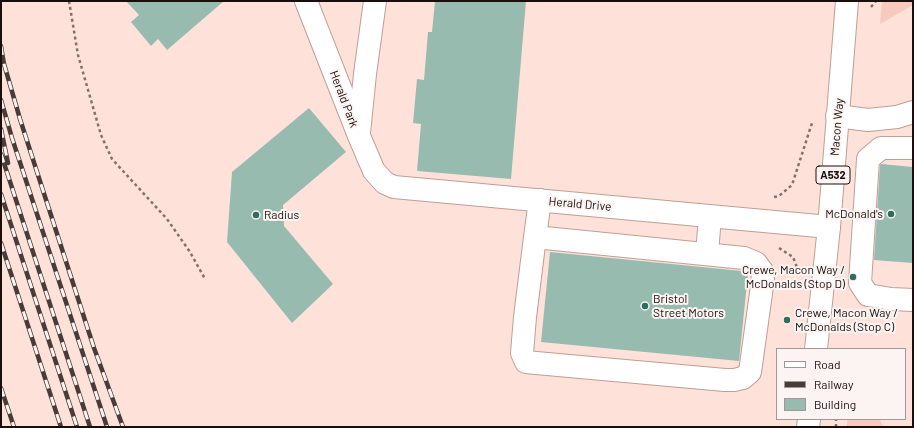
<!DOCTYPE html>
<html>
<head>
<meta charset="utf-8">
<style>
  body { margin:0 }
  #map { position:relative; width:914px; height:428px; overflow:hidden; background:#fee2da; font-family:Barlow,sans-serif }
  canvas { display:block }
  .frame { position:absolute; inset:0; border:2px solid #190e0b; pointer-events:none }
  .legend { position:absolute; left:776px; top:348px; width:130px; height:72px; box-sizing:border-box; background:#fbf4f2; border:1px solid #a19896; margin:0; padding:5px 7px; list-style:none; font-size:12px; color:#190e0b }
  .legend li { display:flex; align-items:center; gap:8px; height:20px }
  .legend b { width:20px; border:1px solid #a19896 }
</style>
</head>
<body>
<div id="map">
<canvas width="914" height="428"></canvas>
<div class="frame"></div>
<ul class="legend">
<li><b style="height:5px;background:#fff"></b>Road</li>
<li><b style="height:5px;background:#493b37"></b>Railway</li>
<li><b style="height:11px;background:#98bbb0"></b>Building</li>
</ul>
</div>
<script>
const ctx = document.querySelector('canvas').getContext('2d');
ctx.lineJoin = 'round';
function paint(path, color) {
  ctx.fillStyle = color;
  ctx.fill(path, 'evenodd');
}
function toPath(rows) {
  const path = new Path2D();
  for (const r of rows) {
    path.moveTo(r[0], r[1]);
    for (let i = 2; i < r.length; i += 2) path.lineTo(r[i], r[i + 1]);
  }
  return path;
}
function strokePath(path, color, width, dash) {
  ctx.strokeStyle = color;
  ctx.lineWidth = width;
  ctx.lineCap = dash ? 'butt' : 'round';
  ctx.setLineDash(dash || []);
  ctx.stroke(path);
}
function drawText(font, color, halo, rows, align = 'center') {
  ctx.font = font + ' Barlow,sans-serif';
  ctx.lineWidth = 4;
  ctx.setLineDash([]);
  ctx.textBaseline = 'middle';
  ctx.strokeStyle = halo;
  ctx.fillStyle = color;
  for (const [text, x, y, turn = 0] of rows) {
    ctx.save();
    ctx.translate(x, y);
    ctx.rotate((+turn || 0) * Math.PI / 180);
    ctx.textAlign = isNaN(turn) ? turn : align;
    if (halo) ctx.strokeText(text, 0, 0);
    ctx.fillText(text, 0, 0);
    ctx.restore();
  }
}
paint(toPath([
  [882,1,913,1,913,5,880,24],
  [847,419,880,419,883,427,847,427]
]), '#f8c9be');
paint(toPath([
  [126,1,224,1,167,50,158,39,151,46,131,22,139,15],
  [435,1,526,1,511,179,417,171,421,124,413,123,417,79,424,80,428,32,432,32],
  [309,108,346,152,283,205,284,226,333,284,292,323,227,242,232,172],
  [881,164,913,167,913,263,874,260,880,165],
  [550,252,742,271,748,273,739,361,541,342]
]), '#98bbb0');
const minor = toPath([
  [306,1,359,136,374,171,385,183,394,187,829,227],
  [837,116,868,120,897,117,913,112],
  [359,133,365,74,375,1],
  [913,148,881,148,868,159,860,283,868,295,891,299,913,300],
  [535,237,744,258,756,263,762,271,763,279,750,372,743,378,734,380,725,380,536,363,526,362,522,353,525,317,535,237,540,200],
  [707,254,710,216]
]);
const major = toPath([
  [816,349,829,227,847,1],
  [808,427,809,419]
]);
strokePath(minor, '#bf9e95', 24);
strokePath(major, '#bf9e95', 24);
strokePath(toPath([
  [69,1,78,55,101,135,112,159,167,219,190,252,205,279],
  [871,7,876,1],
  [774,197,779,196,792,185,812,123],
  [779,248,793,257,798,270,798,275],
  [836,427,836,419]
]), '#84716c', 2.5, [3, 3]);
strokePath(minor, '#fff', 22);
strokePath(major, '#fff', 22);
const rail = toPath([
  [1,46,4,64,20,119,38,175,94,348,123,427],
  [1,100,12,138,107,427],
  [1,129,8,163],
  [1,154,90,427],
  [1,194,77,427],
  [1,243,61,427],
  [1,388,14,427]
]);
strokePath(rail, '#493b37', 4.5);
strokePath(rail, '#fbf4f2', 3, [9]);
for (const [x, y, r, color] of [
  [891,214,4,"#2d6e5e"],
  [256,215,4,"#2d6e5e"],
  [853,277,4,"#2d6e5e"],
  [645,306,4,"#2d6e5e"],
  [787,320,4,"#2d6e5e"]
]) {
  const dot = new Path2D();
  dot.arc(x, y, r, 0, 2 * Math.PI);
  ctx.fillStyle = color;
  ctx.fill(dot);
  strokePath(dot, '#fbf4f2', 1.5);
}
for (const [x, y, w] of [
  [833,175,34]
]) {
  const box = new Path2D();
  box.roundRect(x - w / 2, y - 9, w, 18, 3);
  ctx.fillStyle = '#fbf4f2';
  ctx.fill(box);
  strokePath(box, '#190e0b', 1);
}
drawText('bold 11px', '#190e0b', null, [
  ["A532",833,175]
]);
drawText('12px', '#190e0b', '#fbf4f2', [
  ["Herald Park",344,99,69],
  ["Macon Way",837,127,-85],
  ["Herald Drive",580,204,5]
]);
drawText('12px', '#190e0b', '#fbf4f2', [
  ["McDonald's",883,214,"right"],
  ["Radius",264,215],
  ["Crewe, Macon Way /",845,270,"right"],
  ["McDonalds (Stop D)",845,284,"right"],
  ["Bristol",653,299],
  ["Street Motors",653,313],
  ["Crewe, Macon Way /",795,313],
  ["McDonalds (Stop C)",795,327]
], 'left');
</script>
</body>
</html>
